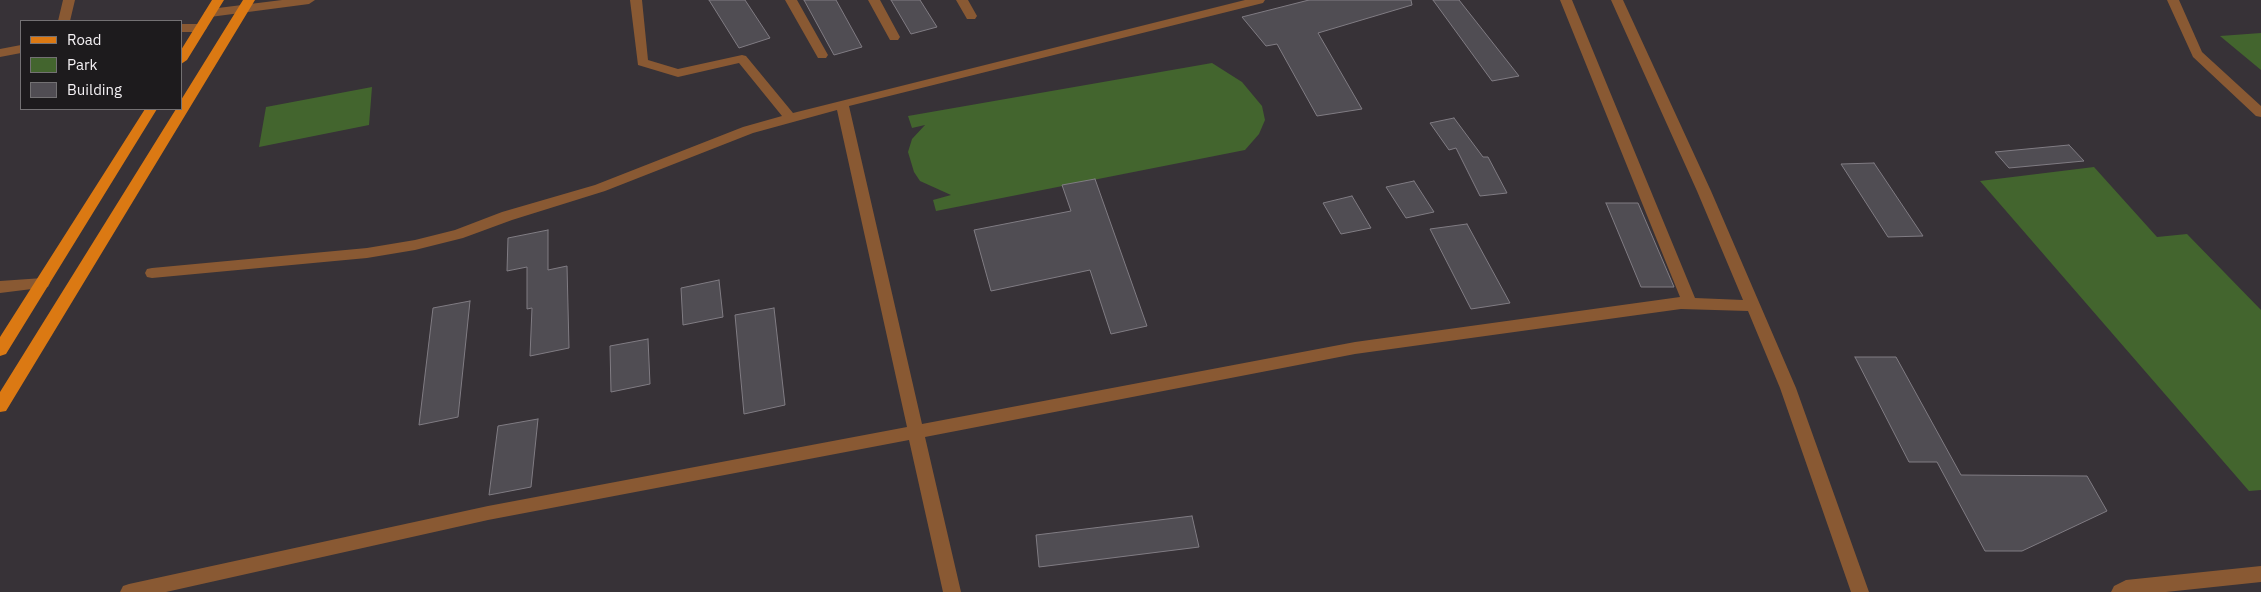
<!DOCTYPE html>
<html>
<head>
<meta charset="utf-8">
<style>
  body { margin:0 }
  #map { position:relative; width:2261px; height:592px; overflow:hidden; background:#373237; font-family:"IBM Plex Sans",sans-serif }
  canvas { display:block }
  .legend { position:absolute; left:20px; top:20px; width:162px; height:90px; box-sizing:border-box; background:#1d1b1d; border:1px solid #737173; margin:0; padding:6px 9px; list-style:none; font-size:15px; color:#f4f1f4 }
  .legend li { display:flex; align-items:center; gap:10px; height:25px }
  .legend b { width:25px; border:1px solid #737173 }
</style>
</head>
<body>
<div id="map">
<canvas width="2261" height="592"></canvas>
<ul class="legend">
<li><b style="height:6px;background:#db7913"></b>Road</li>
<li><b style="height:14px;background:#43652e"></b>Park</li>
<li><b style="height:14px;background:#504d53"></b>Building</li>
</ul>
</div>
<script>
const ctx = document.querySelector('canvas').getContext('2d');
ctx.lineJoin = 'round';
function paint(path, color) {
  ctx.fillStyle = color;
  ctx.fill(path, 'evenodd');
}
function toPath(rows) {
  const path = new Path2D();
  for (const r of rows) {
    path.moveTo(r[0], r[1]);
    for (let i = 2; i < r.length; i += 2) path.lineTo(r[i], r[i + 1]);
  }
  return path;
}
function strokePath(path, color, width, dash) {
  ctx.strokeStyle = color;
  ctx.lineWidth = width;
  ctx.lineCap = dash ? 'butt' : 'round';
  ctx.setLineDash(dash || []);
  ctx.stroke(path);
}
paint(toPath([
  [2261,33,2261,70,2220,36],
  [1212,63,1242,82,1262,106,1265,120,1259,134,1245,150,936,211,933,200,951,195,920,181,914,172,908,152,912,139,925,125,912,128,908,116],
  [372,87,369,125,259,147,266,107],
  [2094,167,2157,237,2187,234,2261,310,2261,490,2249,491,1980,181]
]), '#43652e');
const building = toPath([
  [709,0,745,0,770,38,739,48,709,0],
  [804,0,836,0,862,47,834,55,804,0],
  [891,0,920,0,937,27,911,34,891,0],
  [1309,0,1411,0,1412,5,1318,33,1362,109,1317,116,1277,44,1266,46,1242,17,1309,0],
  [1433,0,1459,0,1519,76,1492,81,1433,0],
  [1454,118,1483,157,1488,157,1507,193,1480,196,1456,148,1449,150,1430,123,1454,118],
  [2069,145,2084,161,2009,168,1995,152,2069,145],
  [1874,163,1923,236,1888,237,1841,164,1874,163],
  [1095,179,1147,326,1111,334,1090,270,991,291,974,230,1071,211,1062,185,1095,179],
  [1414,181,1434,212,1406,218,1386,187,1414,181],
  [1352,196,1371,228,1341,234,1323,203,1352,196],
  [1606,203,1638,203,1674,287,1641,287,1606,203],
  [1467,224,1510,303,1471,309,1430,229,1467,224],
  [548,230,548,270,567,266,569,348,530,356,532,308,527,309,527,267,507,271,508,238,548,230],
  [719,280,723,317,683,325,681,288,719,280],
  [470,301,458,417,419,425,433,308,470,301],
  [774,308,785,405,744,414,735,315,774,308],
  [648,339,650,384,611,392,610,346,648,339],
  [1855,357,1896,357,1961,475,2087,476,2107,511,2022,551,1985,551,1937,462,1909,462,1855,357],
  [538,419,531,487,489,495,498,426,538,419],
  [1192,516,1199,547,1039,567,1036,535,1192,516]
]);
paint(building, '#504d53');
strokePath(building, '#807c83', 1);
paint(toPath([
  [63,0,75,0,70,21,58,21,63,0],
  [282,0,315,0,309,4,210,17,204,13,210,9,282,0],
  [630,0,642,0,648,60,678,69,742,55,746,56,793,113,1245,0,1265,0,1263,3,849,106,922,424,1355,342,1680,297,1560,0,1572,0,1695,298,1743,300,1697,191,1611,0,1623,0,1711,191,1796,388,1869,592,1851,592,1780,388,1748,311,1681,309,1355,354,925,437,961,592,943,592,909,440,488,520,166,592,120,592,123,586,129,584,488,506,907,427,837,110,753,133,605,191,512,220,463,238,415,250,367,258,152,278,147,277,145,273,147,269,152,268,367,248,415,240,455,230,502,212,595,185,743,127,782,116,739,63,678,77,638,65,630,0],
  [785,0,797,0,828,55,826,58,818,58,785,0],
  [868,0,880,0,900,37,898,40,890,40,868,0],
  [956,0,968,0,977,16,975,19,967,19,956,0],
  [2167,0,2179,0,2202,52,2261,106,2261,117,2256,116,2193,57,2167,0],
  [181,24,201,24,207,28,201,32,181,32,181,24],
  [21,45,21,53,0,57,0,49,21,45],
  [43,278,48,279,50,283,48,287,0,293,0,281,43,278],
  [2261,566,2261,582,2166,592,2111,592,2114,586,2126,580,2261,566]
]), '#895933');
paint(toPath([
  [212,0,224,0,187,60,181,64,181,50,212,0],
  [243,0,255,0,6,411,0,412,0,392,176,109,181,109,181,100,243,0],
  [145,109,157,109,6,354,0,356,0,337,145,109]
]), '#db7913');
</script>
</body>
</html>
